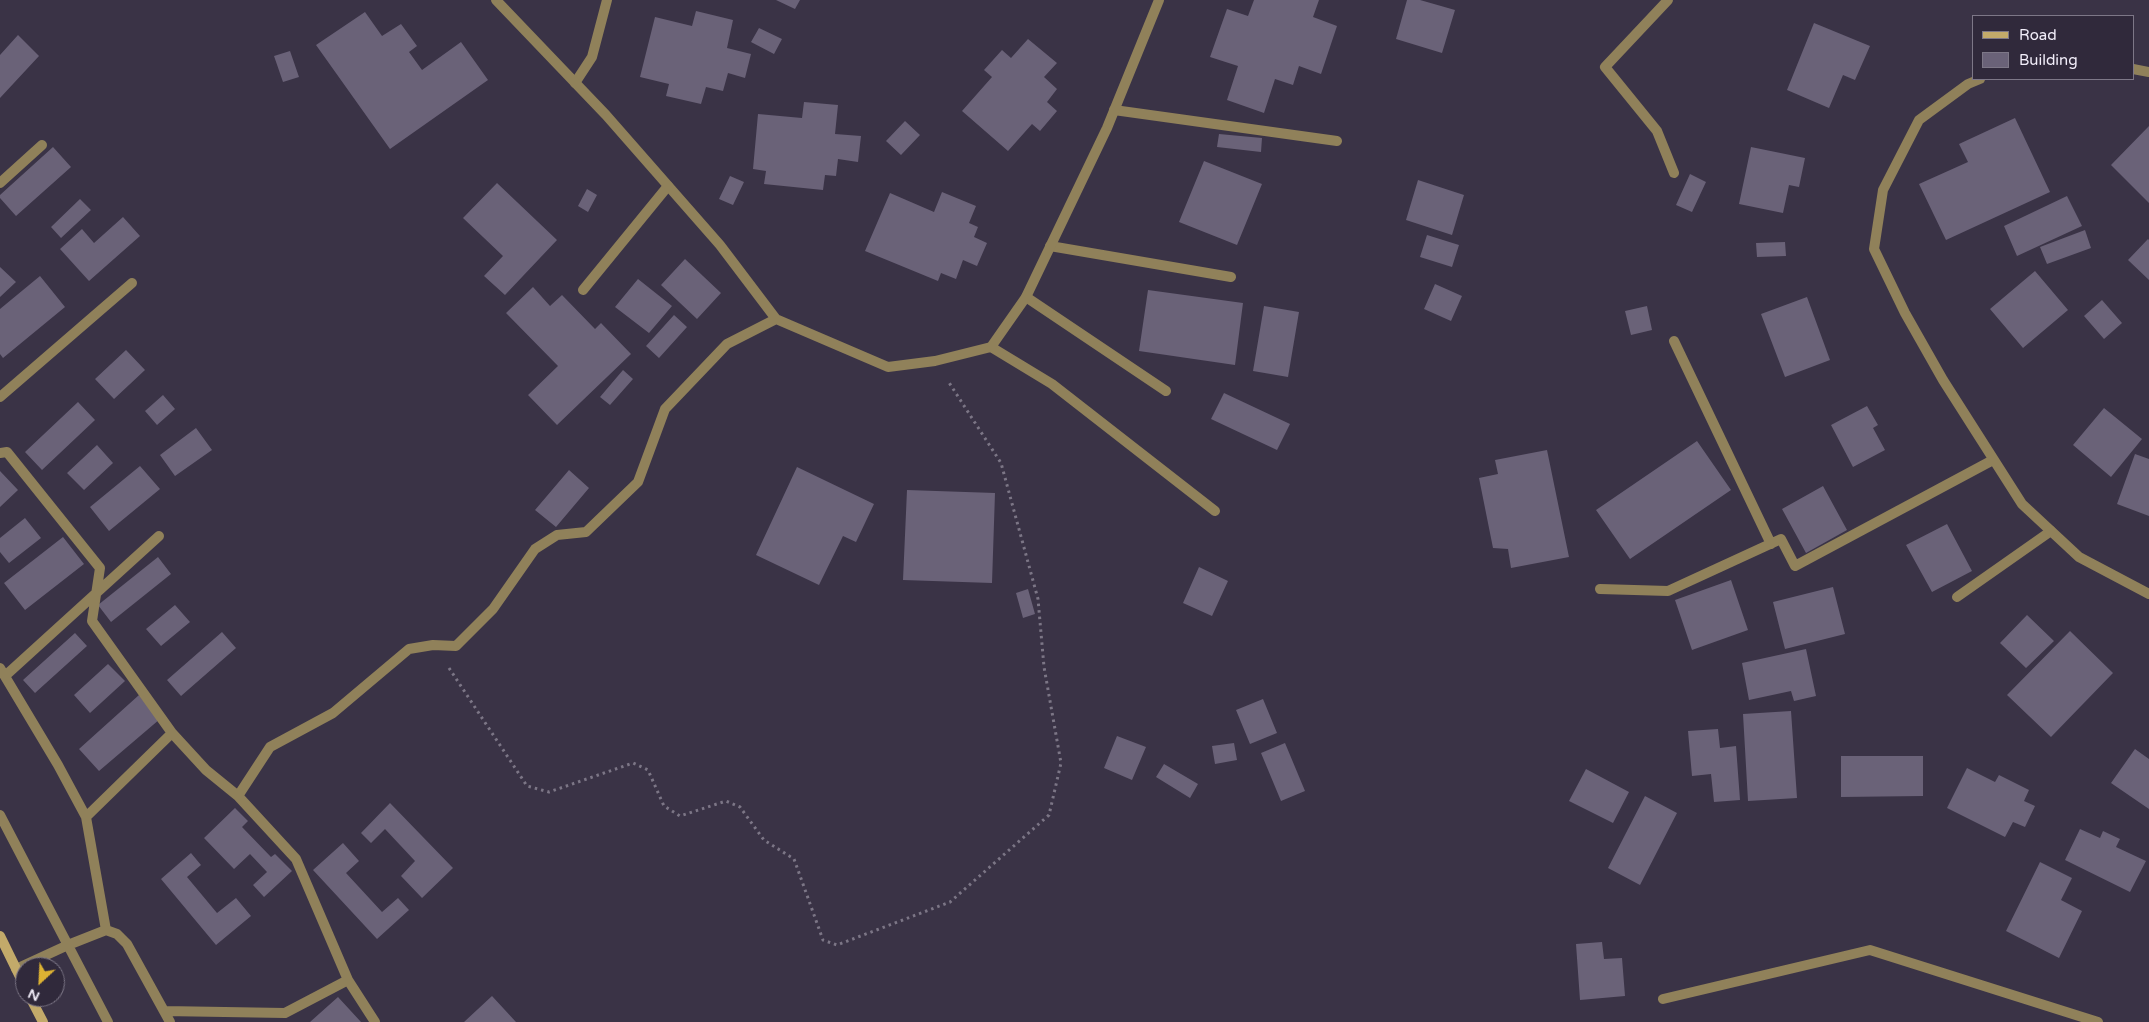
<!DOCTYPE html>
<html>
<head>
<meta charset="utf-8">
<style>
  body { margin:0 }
  #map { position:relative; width:2149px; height:1022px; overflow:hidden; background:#3a3346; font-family:"Varela Round",sans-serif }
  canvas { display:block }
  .legend { position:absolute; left:1972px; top:15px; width:162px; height:65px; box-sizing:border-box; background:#30293b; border:1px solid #7d7787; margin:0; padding:6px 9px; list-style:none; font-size:15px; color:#f1edf9 }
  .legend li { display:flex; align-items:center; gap:10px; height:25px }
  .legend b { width:25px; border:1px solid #7d7787 }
  .north { position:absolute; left:15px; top:957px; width:50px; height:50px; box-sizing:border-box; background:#30293b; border:1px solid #7d7787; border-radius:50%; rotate:205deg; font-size:14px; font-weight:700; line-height:20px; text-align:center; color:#f1edf9 }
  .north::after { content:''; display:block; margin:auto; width:18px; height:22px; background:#ddb233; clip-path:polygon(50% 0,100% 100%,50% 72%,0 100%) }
</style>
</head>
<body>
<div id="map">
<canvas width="2149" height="1022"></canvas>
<ul class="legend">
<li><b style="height:6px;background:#c3aa6a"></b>Road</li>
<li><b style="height:14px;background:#6a6278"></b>Building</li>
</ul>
<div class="north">N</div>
</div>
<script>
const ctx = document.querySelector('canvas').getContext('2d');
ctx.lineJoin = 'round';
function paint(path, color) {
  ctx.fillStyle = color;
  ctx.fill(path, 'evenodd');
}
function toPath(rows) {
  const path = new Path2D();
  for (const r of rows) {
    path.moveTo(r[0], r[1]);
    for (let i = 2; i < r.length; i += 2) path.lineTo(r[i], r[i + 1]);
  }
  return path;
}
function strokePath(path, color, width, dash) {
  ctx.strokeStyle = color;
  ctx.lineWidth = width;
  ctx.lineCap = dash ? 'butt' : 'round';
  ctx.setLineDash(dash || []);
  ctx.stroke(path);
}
paint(toPath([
  [776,0,800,0,795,9],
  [1254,0,1319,0,1313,17,1337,26,1321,74,1299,66,1293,85,1275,79,1264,113,1227,100,1238,66,1210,57,1227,9,1248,16],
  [1407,0,1420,0,1455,10,1442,53,1396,39],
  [696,11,733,20,727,48,751,54,745,78,728,73,723,91,706,87,701,104,666,96,669,84,640,77,655,17,692,26],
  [365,12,382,36,401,24,417,46,409,52,422,70,461,42,488,80,390,149,316,45],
  [1814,23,1870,46,1855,80,1843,75,1829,108,1787,90],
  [759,28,782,39,774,54,751,42],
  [18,35,39,56,0,98,0,55],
  [1028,39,1057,63,1044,77,1057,89,1047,102,1057,111,1040,131,1032,124,1008,151,962,111,992,77,984,70,1002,50,1011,58],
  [290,51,299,77,283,82,274,56],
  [804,102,838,105,835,134,861,136,858,162,838,159,836,176,825,175,823,190,764,184,766,171,753,169,758,114,802,118],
  [2015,118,2050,192,1946,240,1919,184,1968,162,1959,144],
  [905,121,920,135,901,155,886,141],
  [2149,126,2149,203,2111,165],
  [1219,134,1262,138,1261,152,1217,147],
  [53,147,71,167,16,216,0,198,0,195],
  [1751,147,1805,158,1799,187,1789,185,1783,213,1739,204],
  [1204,161,1262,184,1237,245,1179,222],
  [1690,174,1706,182,1692,212,1676,205],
  [730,176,744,182,733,205,719,199],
  [1418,180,1464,195,1452,235,1406,220],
  [497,183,557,240,505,295,484,276,503,256,463,218],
  [587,189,597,195,588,212,578,206],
  [942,192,976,206,969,223,978,227,974,237,987,243,977,266,963,260,956,279,941,273,938,281,865,251,890,193,934,212],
  [2067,196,2082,226,2017,256,2004,226],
  [80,199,91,210,61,238,51,227],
  [123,217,140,236,89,281,60,249,82,229,94,243],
  [2085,230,2091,248,2047,264,2040,247],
  [1427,235,1459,245,1452,267,1420,257],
  [2148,239,2149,240,2149,280,2128,260],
  [1785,242,1786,256,1757,257,1756,243],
  [685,259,721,293,697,319,661,285],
  [0,267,16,282,0,297],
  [2035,271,2068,310,2023,348,1990,309],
  [40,276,65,307,3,358,0,354,0,309],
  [638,279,672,306,649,333,615,307],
  [1435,284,1462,296,1451,321,1424,309],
  [533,287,550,306,562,295,595,329,601,323,631,354,557,425,528,395,558,366,506,313],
  [1148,290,1243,303,1235,365,1139,351],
  [1807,297,1830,360,1785,377,1761,314],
  [2102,300,2122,323,2104,339,2084,316],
  [1264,306,1299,312,1288,377,1253,371],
  [1647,306,1652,330,1631,335,1625,311],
  [674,315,687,327,659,358,646,346],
  [126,350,145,370,114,399,95,379],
  [623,370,633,379,610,405,600,397],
  [1224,393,1290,424,1277,450,1211,419],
  [163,395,175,409,157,425,145,411],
  [78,402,95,420,42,470,25,452],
  [1867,406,1878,425,1873,428,1885,450,1853,467,1831,425],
  [2104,408,2142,439,2111,477,2073,445],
  [196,428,212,450,175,476,160,455],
  [1697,441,1731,490,1630,559,1596,510],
  [97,445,113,463,84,490,67,473],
  [1547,450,1569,557,1511,568,1508,549,1493,548,1479,478,1498,474,1495,460],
  [2135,454,2149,459,2149,516,2117,504],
  [140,466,160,489,109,531,90,507],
  [797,467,874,504,856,542,843,536,819,585,756,555],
  [569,470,589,488,556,527,535,510],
  [0,471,18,490,0,507],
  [1823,486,1847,530,1806,553,1782,509],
  [907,490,995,493,992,583,903,580],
  [25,518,41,538,9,563,0,552,0,538],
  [1947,524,1972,571,1932,592,1906,545],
  [63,537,84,564,25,610,4,583],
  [158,557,171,574,111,622,98,605],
  [1199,567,1228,581,1212,616,1183,603],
  [1731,580,1748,630,1692,650,1675,600],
  [1833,587,1845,634,1785,649,1773,602],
  [1028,589,1035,614,1023,618,1016,593],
  [175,605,190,622,161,646,146,629],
  [2027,615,2054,641,2026,668,2000,643],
  [2070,631,2113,673,2051,737,2007,695],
  [222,632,236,648,181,696,167,680],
  [75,633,87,646,35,693,23,680],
  [1806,649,1816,696,1794,701,1791,691,1749,700,1742,663],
  [108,664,125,681,90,713,74,695],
  [139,695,160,719,99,771,79,749],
  [1263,699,1277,733,1250,744,1236,710],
  [1791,711,1797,798,1748,801,1743,714],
  [1718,729,1720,748,1736,746,1740,800,1714,802,1711,774,1692,776,1688,731],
  [1117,736,1146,747,1132,780,1104,768],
  [1234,743,1237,760,1215,764,1212,746],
  [1285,743,1305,791,1281,801,1261,753],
  [2135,749,2149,759,2149,809,2111,783],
  [1841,756,1923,756,1923,796,1841,797],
  [1164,764,1198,784,1190,798,1156,777],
  [1967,768,1995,782,1999,775,2029,790,2024,801,2035,806,2025,827,2013,822,2005,837,1947,808],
  [1586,769,1629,792,1613,823,1569,801],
  [1645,796,1677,813,1640,885,1608,868],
  [390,803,453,868,422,898,401,876,415,861,385,829,371,843,361,833],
  [235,808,248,821,242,827,271,857,275,854,292,871,264,897,253,885,267,872,250,854,234,869,204,838],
  [2080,829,2100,838,2103,831,2120,839,2116,847,2146,861,2130,892,2065,860],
  [343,843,359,861,346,873,382,912,398,898,409,910,377,939,313,870],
  [191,853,201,865,187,877,217,913,236,898,251,916,216,945,161,879],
  [2040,862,2072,878,2061,900,2082,911,2059,958,2006,931],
  [1602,942,1604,959,1622,958,1625,996,1580,1000,1576,944],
  [492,996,516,1022,464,1022],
  [338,997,361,1022,310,1022]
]), '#6a6278');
strokePath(toPath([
  [449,668,527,786,549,792,633,763,648,770,664,806,680,816,726,801,740,807,764,840,794,859,823,940,837,945,950,902,1049,815,1061,763,1044,667,1038,599,1001,463,948,381]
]), '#7c7686', 3, [2.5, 4]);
strokePath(toPath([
  [575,83,592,57,607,0],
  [1114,110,1337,141],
  [1050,246,1231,277],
  [583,290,668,186],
  [1026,297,1166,391],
  [1957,597,2051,531]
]), '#90815a', 10);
strokePath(toPath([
  [496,0,606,115,720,245,776,319,888,367,935,361,991,347,1026,297,1107,128,1159,0],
  [1668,0,1605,67,1657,131,1674,173],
  [2133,69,2149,72],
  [1980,79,1968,84,1919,120,1883,190,1874,249,1905,313,1943,380,2022,504,2079,557,2149,594],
  [0,183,42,145],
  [1674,341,1771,544],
  [991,347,1052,384,1215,511],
  [0,397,132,283],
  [0,453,7,452,100,568,92,621,172,733],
  [1600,589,1668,591,1781,539,1795,566,1993,460],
  [0,668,58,765,86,817],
  [5,676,159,536],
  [0,815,108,1022],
  [106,930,86,817,172,733,206,770,238,796,270,747,333,713,409,649,433,645,456,646,493,609,535,549,557,535,586,532,638,482,665,409,727,344,776,319],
  [16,969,68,945,106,930,117,934,127,944,170,1022],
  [348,980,375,1022],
  [1663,999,1870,950,2098,1022],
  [164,1011,285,1013,348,980,296,859,238,796]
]), '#90815a', 10);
strokePath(toPath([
  [0,936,25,987],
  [30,997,43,1022]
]), '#c3aa6a', 10);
</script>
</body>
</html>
